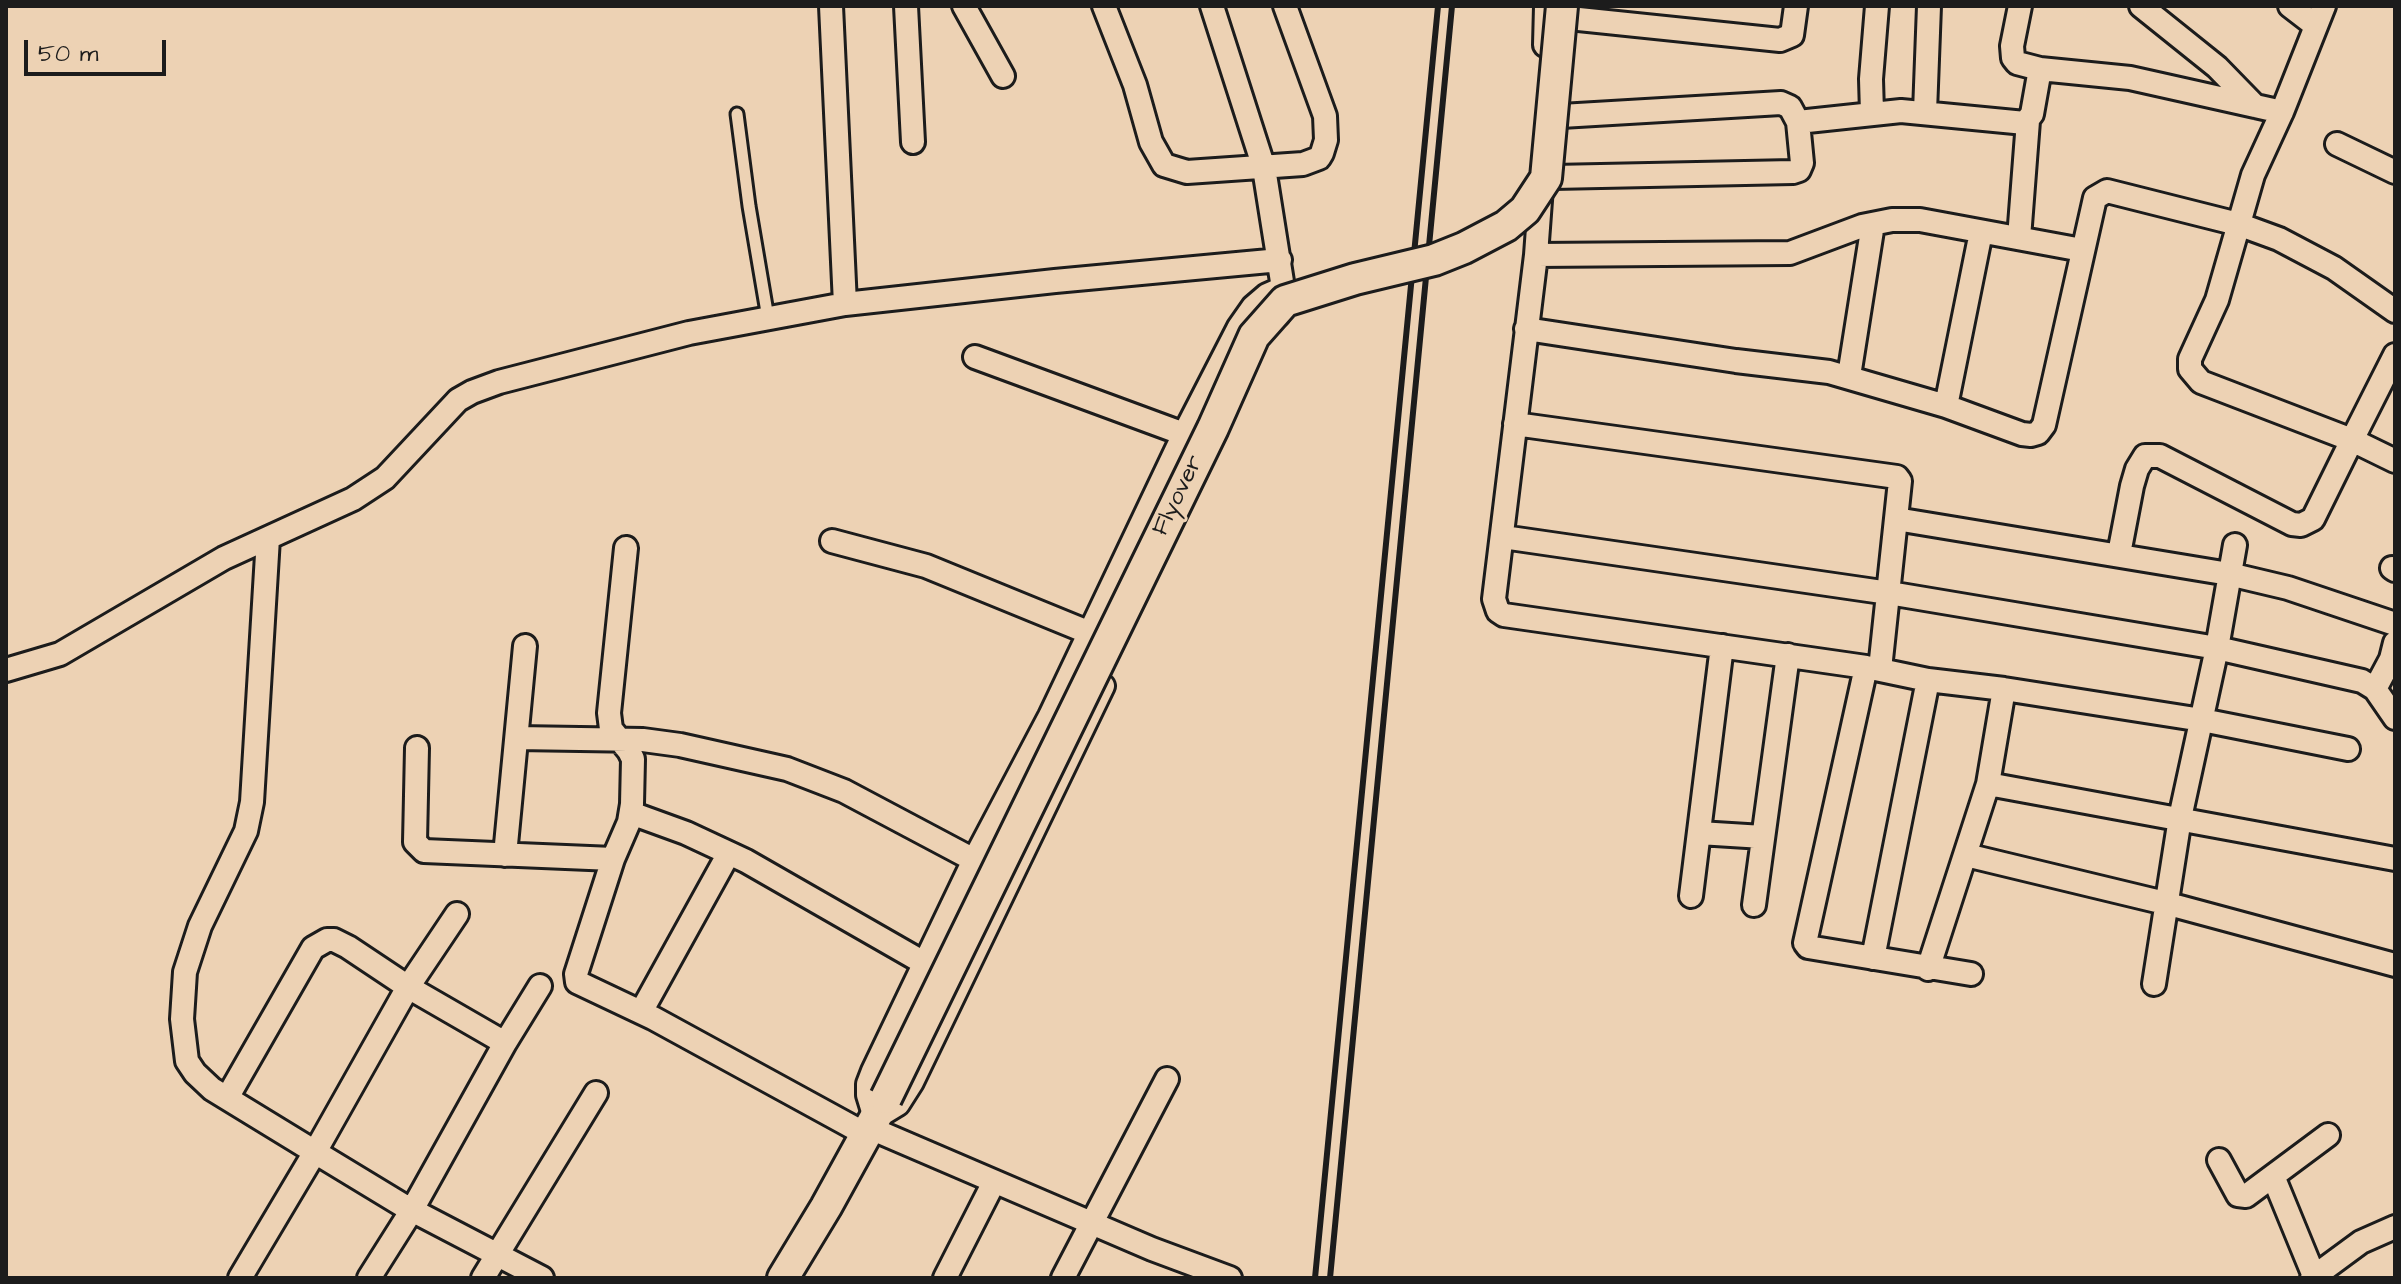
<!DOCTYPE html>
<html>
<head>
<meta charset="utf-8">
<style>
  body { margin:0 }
  #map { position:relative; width:2401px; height:1284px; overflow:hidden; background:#edd2b4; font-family:"Architects Daughter",sans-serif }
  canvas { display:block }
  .frame { position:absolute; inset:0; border:8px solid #1c1c1c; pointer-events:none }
  .scale { position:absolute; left:24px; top:40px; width:142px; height:36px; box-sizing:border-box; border:4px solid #1c1c1c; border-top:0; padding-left:10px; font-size:24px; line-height:28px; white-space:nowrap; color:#1c1c1c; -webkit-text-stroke:6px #edd2b4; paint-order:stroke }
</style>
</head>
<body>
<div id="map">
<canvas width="2401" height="1284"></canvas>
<div class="frame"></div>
<div class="scale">50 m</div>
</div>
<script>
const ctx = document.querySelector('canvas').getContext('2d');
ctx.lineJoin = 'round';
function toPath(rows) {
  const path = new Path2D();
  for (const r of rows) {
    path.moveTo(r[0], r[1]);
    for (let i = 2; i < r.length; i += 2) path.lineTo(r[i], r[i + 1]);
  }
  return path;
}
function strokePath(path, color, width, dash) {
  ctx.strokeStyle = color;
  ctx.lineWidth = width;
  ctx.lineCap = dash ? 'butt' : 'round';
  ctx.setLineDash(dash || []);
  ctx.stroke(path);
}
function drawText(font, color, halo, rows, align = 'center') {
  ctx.font = font + ' "Architects Daughter",sans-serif';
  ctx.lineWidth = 6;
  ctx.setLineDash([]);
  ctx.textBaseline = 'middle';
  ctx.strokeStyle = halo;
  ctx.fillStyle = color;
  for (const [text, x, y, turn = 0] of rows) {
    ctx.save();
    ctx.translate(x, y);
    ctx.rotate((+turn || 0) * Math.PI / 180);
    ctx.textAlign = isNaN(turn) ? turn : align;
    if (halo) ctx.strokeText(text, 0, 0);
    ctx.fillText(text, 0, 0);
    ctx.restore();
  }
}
const lane = toPath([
  [737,114,749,206,768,318]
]);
const street = toPath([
  [831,6,845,304],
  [906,6,913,142],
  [964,6,1003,76],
  [1104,6,1135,85,1151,142,1164,165,1187,172,1303,164,1319,158,1322,153,1326,140,1325,116,1285,6],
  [1212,6,1264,168,1283,288,1278,315],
  [2020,6,2012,46,2013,58,2017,63,2040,69,2130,78,2282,112],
  [2141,6,2217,67,2255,106],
  [2290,6,2316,26],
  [1569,18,1780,40,1792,35,1796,6],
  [1545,45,1546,6],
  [1925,112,1929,6],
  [1872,113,1871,79,1877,6],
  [1798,122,1901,111,2025,123,2032,114,2040,69],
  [2337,144,2395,172],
  [1553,177,1793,172,1799,170,1802,163,1798,122,1790,107,1781,103,1561,116],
  [1541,187,1536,255,1494,599,1498,611,1504,615,1866,667,1928,680,2004,689,2202,720,2348,749],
  [2019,238,2028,121],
  [1536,255,1790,253,1862,226,1892,220,1920,220,2082,250],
  [1526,329,1736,361,1829,372,1946,406,2022,434,2031,435,2038,433,2044,425,2095,198,2107,191,2238,224,2279,239,2334,268,2395,311],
  [2395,355,2352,440,2395,461],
  [975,357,1184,434],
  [1849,376,1873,224],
  [1946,406,1981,232],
  [1515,424,1897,477,1900,481,1880,669],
  [1896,519,2229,574,2288,588,2395,624],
  [1503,537,1889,593,2217,648,2362,681,2375,689,2395,718],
  [268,538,252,802,246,831,200,926,185,972,182,1019,187,1061,195,1073,212,1089,315,1152,404,1206,542,1278],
  [832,541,926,566,1090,633],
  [626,548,609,713,611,729,629,751,633,759,632,804,629,822,613,859,576,974,577,982,653,1018,867,1135],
  [2119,554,2132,486,2137,469,2145,456,2160,456,2292,524,2301,525,2313,519,2352,440,2201,382,2190,369,2190,359,2217,300,2253,175,2282,112,2324,6],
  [2392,568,2395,570],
  [1866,667,1805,943,1808,947,1971,974],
  [6,670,60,654,224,558,353,499,385,478,458,400,472,392,499,382,689,333,845,304,1055,281,1280,260],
  [1103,686,912,1082,898,1104,875,1118,868,1095,868,1084,873,1071,974,860,1050,716,1184,434,1239,327,1253,307,1267,295,1283,288],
  [2375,689,2391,659,2395,643],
  [517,738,643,740,680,745,787,769,844,791,974,860],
  [417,748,415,842,424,851,613,859],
  [1988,784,2395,859],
  [631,813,686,833,746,861,924,963],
  [1699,833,1763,837],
  [505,855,525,646],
  [1966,855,2165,903,2395,965],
  [1691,896,1722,646],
  [1754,905,1788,655],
  [1873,958,1928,680],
  [1928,969,1988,784,2004,689],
  [2154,984,2180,818,2217,648,2235,545],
  [641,1012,729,853],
  [227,1098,313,948,327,940,334,940,348,947,408,987,505,1043],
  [870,1128,1152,1249,1230,1278],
  [2219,1160,2238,1195,2246,1196,2328,1135],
  [2273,1176,2314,1276],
  [240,1278,315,1152,408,987,457,914],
  [369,1278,412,1210,505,1043,540,986],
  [483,1278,596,1093],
  [945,1278,994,1182],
  [1063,1278,1167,1079],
  [2312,1278,2361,1242,2395,1227]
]);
const secondary = toPath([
  [783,1278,826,1207,886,1098]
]);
strokePath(lane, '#1c1c1c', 17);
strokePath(street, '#1c1c1c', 28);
strokePath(secondary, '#1c1c1c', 36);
strokePath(lane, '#edd2b4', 11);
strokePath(street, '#edd2b4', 22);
strokePath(secondary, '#edd2b4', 30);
strokePath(toPath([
  [1315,1278,1438,6],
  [1330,1278,1452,6]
]), '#1c1c1c', 6);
const secondaryBridge = toPath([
  [886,1098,1213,428,1254,336,1285,301,1355,279,1434,260,1464,248,1506,226,1525,210,1546,178,1562,6]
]);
strokePath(secondaryBridge, '#1c1c1c', 36, []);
strokePath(secondaryBridge, '#edd2b4', 30);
drawText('24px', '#1c1c1c', '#edd2b4', [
  ["Flyover",1179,496,-64]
]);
</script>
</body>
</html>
